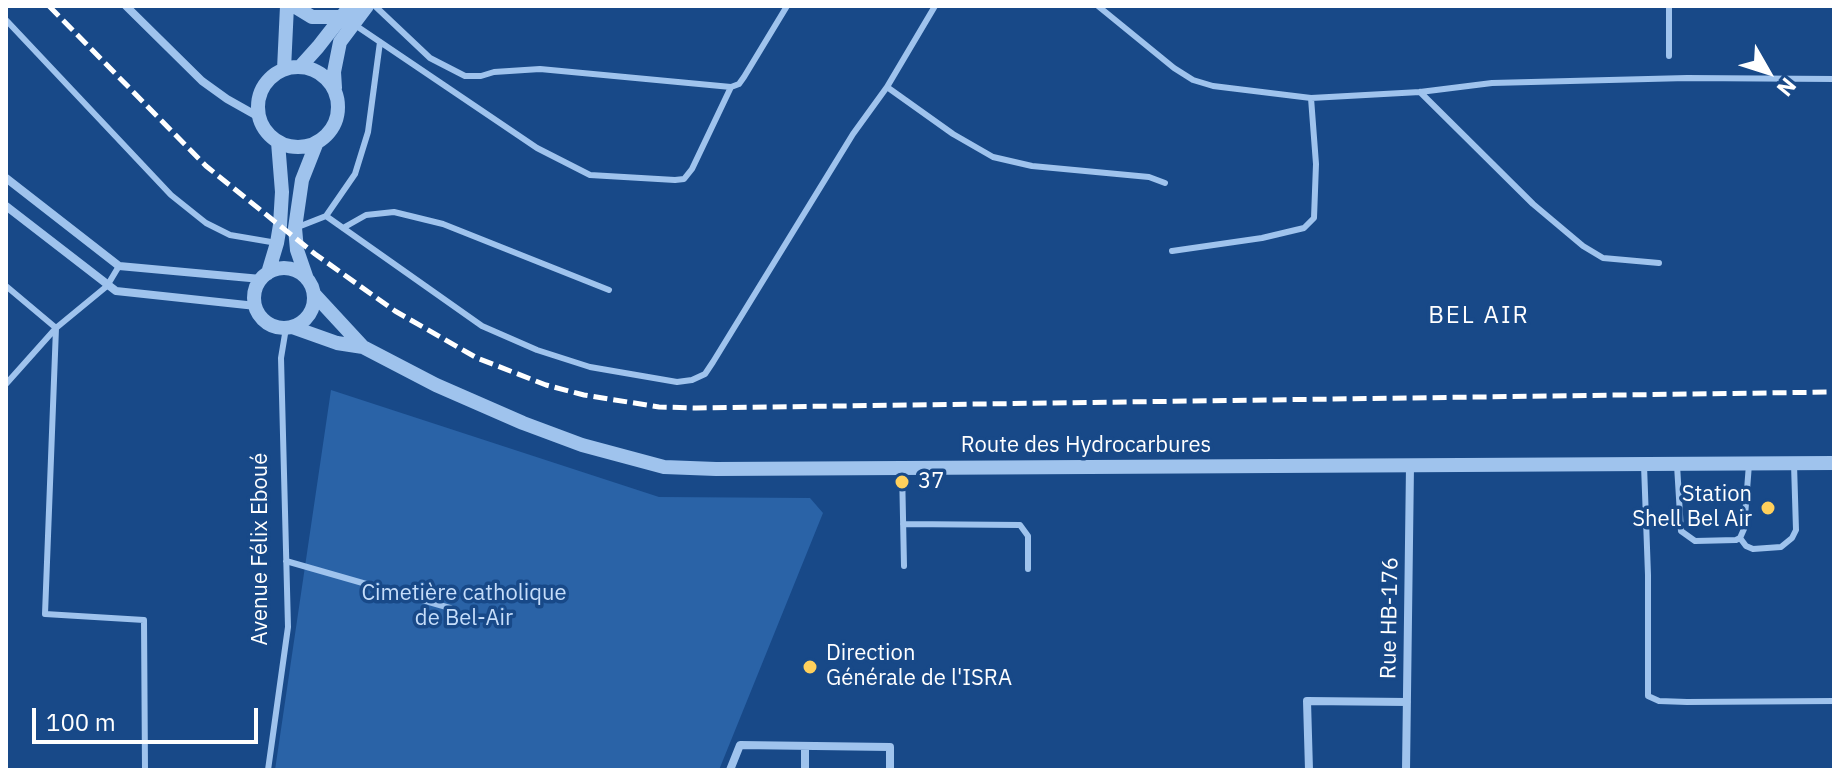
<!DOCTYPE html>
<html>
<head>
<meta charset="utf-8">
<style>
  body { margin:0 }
  #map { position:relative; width:1840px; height:776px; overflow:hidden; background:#184988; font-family:"IBM Plex Sans",sans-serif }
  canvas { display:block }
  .frame { position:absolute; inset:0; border:8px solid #fff; pointer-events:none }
  .north { position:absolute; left:1728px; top:32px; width:80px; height:80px; -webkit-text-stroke:6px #184988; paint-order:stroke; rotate:129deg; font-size:22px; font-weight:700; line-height:32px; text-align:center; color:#fff }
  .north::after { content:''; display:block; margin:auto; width:28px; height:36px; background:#fff; clip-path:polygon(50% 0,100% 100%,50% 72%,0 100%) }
  .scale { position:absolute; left:32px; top:708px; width:226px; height:36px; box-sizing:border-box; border:4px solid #fff; border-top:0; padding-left:10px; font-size:24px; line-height:28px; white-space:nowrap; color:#fff; -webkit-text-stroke:6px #184988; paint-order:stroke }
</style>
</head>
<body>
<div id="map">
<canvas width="1840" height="776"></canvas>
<div class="frame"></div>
<div class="north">N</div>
<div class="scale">100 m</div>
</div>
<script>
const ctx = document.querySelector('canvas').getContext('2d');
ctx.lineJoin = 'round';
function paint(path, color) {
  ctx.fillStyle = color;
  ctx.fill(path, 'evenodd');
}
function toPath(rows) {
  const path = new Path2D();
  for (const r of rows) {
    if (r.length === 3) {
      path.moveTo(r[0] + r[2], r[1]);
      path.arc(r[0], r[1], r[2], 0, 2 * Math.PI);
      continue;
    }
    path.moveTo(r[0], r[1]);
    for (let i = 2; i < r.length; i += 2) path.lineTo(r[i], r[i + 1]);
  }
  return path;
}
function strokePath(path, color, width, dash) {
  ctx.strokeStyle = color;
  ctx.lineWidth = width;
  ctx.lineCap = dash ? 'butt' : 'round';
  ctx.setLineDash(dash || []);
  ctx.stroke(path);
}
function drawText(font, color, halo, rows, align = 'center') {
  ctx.font = font + ' "IBM Plex Sans",sans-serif';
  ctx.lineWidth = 7;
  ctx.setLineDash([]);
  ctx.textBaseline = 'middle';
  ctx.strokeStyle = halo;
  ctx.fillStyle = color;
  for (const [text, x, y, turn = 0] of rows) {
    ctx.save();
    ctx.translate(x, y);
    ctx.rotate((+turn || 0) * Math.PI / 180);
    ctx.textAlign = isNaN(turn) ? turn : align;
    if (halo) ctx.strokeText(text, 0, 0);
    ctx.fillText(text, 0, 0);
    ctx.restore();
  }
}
paint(toPath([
  [331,390,659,497,810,498,823,513,719,770,275,770]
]), '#2a63a7');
strokePath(toPath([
  [375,6,430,58,465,76,481,76,494,72,540,69,731,87],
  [1098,6,1174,68,1193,80,1213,86,1311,98,1420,92,1492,83,1687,78,1834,79],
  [6,20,171,195,206,223,230,235,277,243],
  [355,25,537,148,590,175,675,180,684,179,692,169,731,87,739,84,744,77,787,6],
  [1669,56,1669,6],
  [887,87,953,134,993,157,1032,166,1149,177,1165,183],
  [1420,92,1533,204,1583,246,1603,258,1659,263],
  [326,216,482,326,537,350,590,367,677,382,692,380,705,374,713,362,853,134,887,87,935,6],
  [298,227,326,216,355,174,368,132,380,42],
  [343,228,366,215,394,212,443,224,609,290],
  [1172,251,1262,238,1304,228,1314,218,1316,164,1311,98],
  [6,286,56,328],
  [56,328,45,614,144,620,145,770],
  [6,384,56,328,107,286,119,266],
  [1644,465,1648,575,1648,696,1659,701,1687,702,1834,701],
  [1677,465,1681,531,1695,541,1736,540,1740,538,1744,529,1749,464],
  [902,469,904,566],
  [903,524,1020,525,1028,536,1028,569],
  [1740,538,1746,546,1753,549,1781,547,1792,538,1796,530,1794,464],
  [286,561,450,608],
  [268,770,288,627,281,358,286,328]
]), '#9fc3ed', 6);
strokePath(toPath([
  [126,6,202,81,227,99,259,117],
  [6,178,119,266,261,279],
  [6,206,116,291,256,306],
  [805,746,805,770],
  [730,770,740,745,890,747,890,770],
  [1309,770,1307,701,1407,702],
  [1406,770,1410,466]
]), '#9fc3ed', 8);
strokePath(toPath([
  [294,6,312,17,341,17],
  [300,67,318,47,350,6],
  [298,107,40],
  [284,69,287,6],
  [335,88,334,72,340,42,367,6],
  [284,298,30],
  [268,273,277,243,280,225,282,192,278,142],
  [307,279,297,250,295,228,302,180,317,142],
  [314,294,363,347],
  [292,327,337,343,363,347,436,385,523,423,582,445,664,467,716,469,1834,463]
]), '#9fc3ed', 14);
strokePath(toPath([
  [49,6,206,166,315,254,395,311,477,358,546,385,584,395,659,407,696,408,1834,392]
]), '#fff', 5, [14, 6]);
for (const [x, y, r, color] of [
  [902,482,8,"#ffd05c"],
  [1768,508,8,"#ffd05c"],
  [810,667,8,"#ffd05c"]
]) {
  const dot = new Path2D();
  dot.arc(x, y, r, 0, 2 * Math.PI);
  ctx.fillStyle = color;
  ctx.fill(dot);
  strokePath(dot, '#184988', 3);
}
drawText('22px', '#fff', '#184988', [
  ["Route des Hydrocarbures",1086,446],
  ["Avenue Félix Eboué",261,549,-90],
  ["Rue HB-176",1390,618,-89]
]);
drawText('22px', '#fff', '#184988', [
  ["37",918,482],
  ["Station",1752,495,"right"],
  ["Shell Bel Air",1752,520,"right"],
  ["Direction",826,654],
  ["Générale de l'ISRA",826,679]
], 'left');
drawText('22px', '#c5ddfa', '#184988', [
  ["Cimetière catholique",464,594],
  ["de Bel-Air",464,619]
]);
ctx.letterSpacing = '2px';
drawText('24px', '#fff', '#184988', [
  ["BEL AIR",1479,316]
]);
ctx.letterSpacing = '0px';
</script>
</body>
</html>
